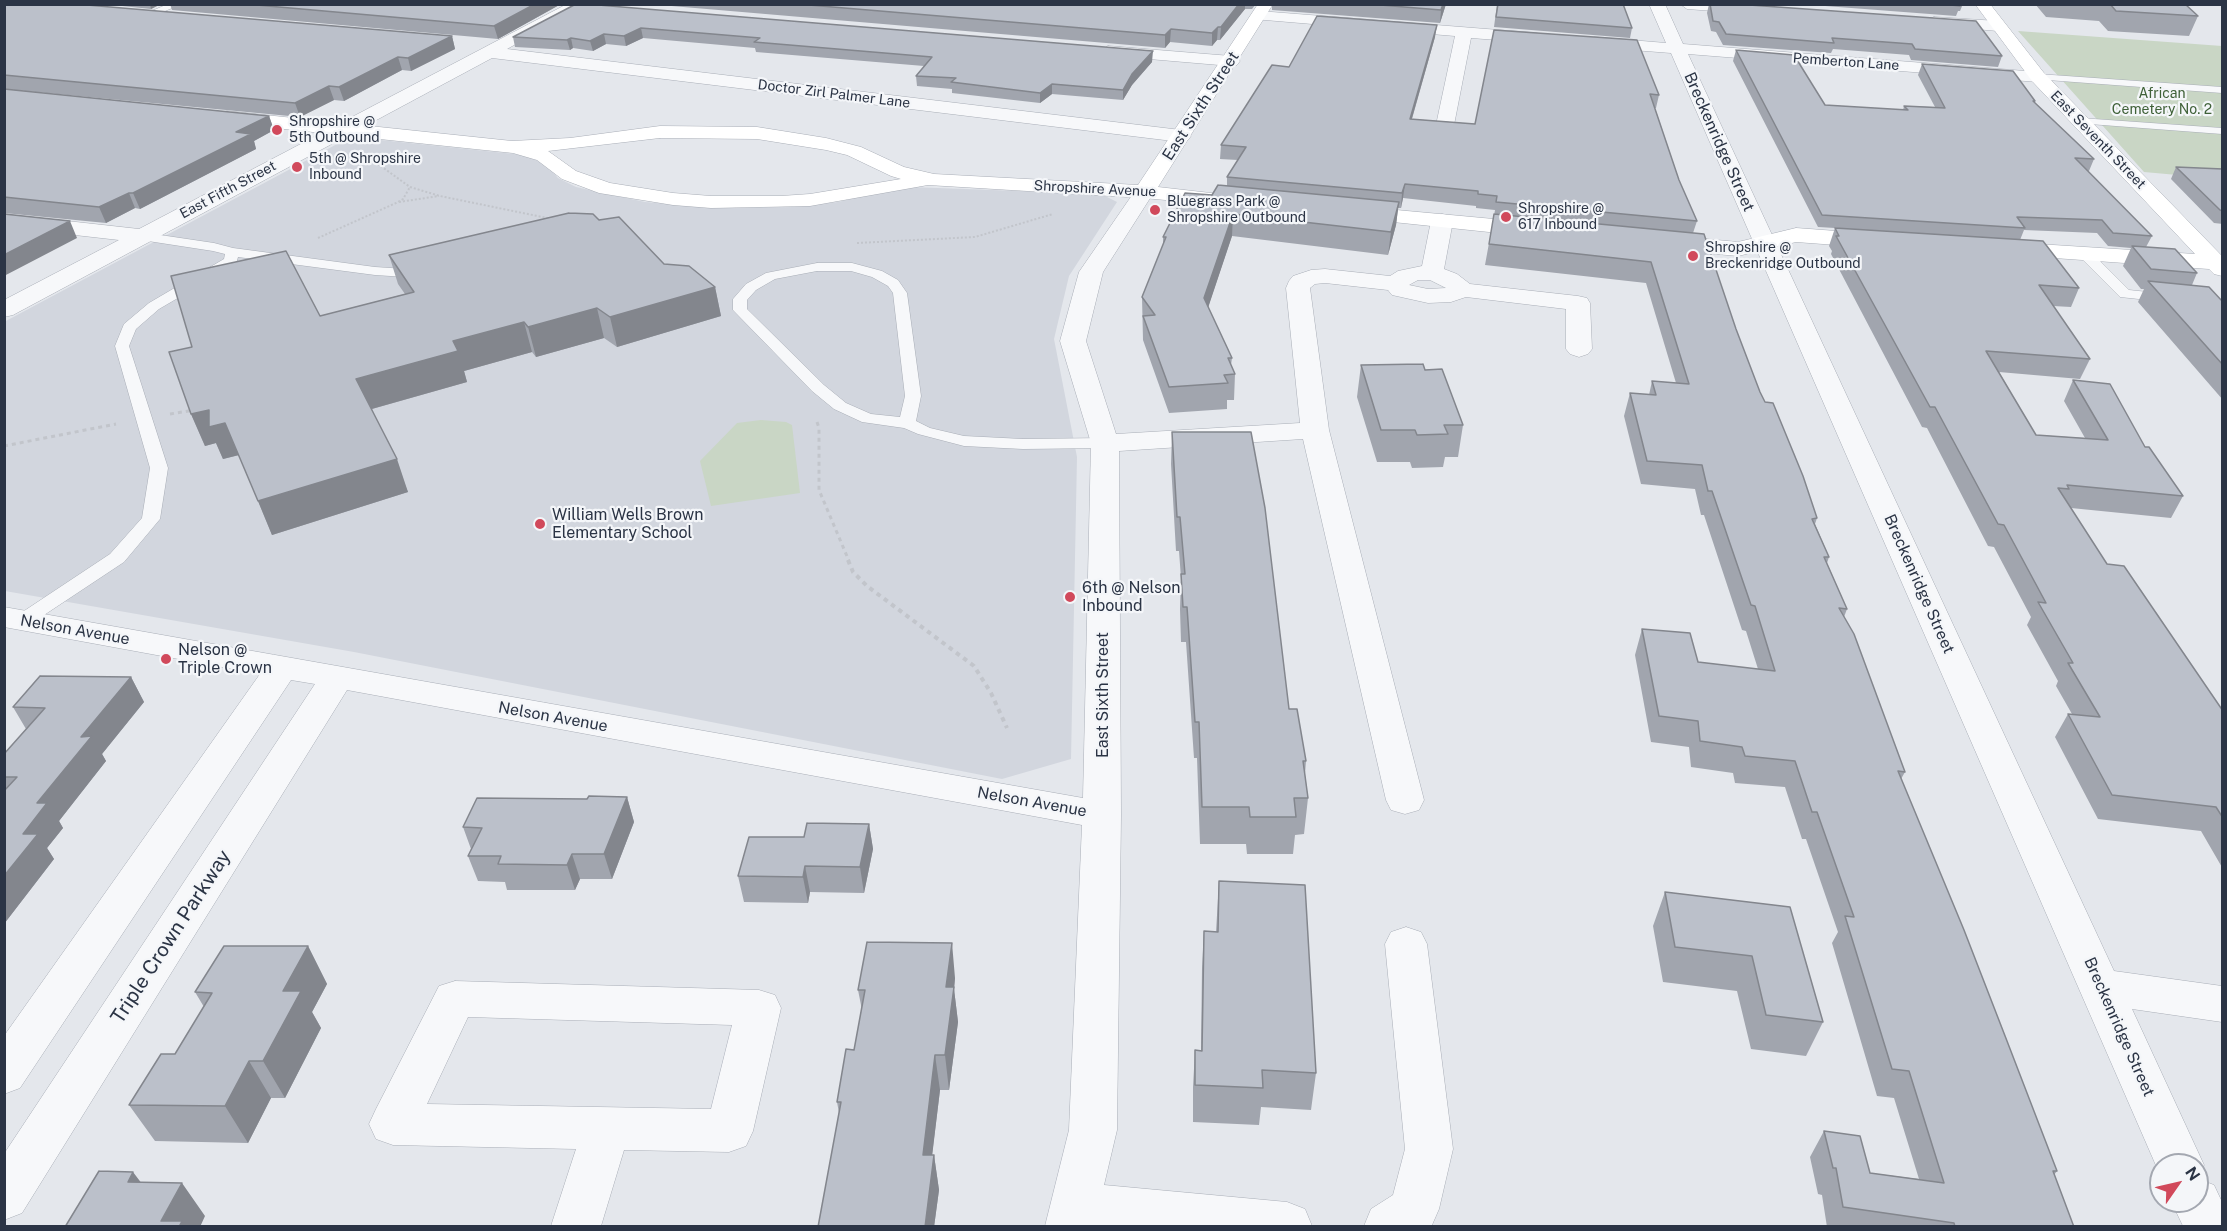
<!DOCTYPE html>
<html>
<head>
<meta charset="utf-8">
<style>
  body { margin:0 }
  #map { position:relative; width:2227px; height:1231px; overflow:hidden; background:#e4e7ec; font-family:"Public Sans",sans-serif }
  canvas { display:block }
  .frame { position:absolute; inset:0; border:6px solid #2b3445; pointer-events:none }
  .north { position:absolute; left:2149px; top:1153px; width:60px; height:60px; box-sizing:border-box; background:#f4f6f9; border:2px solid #a4a8b1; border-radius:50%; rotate:56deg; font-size:16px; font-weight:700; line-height:24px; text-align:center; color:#2b3445 }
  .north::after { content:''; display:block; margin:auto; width:21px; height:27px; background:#d1495b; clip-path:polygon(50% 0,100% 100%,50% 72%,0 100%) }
</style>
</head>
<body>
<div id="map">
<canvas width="2227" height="1231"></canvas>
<div class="frame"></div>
<div class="north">N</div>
</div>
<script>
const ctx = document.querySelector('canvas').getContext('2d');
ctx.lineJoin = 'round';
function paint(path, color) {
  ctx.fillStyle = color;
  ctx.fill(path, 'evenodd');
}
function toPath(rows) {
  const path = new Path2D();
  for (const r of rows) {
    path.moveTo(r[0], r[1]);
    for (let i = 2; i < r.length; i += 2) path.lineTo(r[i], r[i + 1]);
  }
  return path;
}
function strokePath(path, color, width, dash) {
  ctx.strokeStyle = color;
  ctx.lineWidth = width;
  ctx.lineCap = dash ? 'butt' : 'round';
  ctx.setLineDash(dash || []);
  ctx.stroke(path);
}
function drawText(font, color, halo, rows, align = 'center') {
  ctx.font = font + ' "Public Sans",sans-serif';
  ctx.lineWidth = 4.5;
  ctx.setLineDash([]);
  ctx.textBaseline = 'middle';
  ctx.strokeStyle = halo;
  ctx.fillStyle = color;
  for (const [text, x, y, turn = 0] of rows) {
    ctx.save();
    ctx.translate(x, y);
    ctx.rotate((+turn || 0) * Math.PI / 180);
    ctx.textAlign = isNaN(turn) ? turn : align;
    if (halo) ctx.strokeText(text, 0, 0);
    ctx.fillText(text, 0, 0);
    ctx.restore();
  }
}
paint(toPath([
  [371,139,524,155,547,165,558,178,576,187,645,202,680,205,718,208,793,207,838,202,881,191,910,187,1101,194,1117,202,1069,276,1054,339,1077,457,1071,759,1002,779,354,652,5,591,4,322,339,143]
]), '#d2d6de');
paint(toPath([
  [2018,31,2222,46,2222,179,2144,172],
  [761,420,786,422,792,425,800,493,711,506,700,461,737,423]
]), '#c9d6c5');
const lane = toPath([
  [168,4,182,4,148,18,140,16,168,4],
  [2038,74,2222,87,2222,93,2034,79,2033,77,2038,74],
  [2080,118,2222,128,2222,134,2076,123,2076,119,2080,118],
  [140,232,214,243,233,248,375,267,406,269,420,266,427,270,425,273,406,277,375,275,238,257,236,264,159,309,136,329,129,346,168,468,160,519,124,562,29,625,15,625,12,621,15,617,110,554,142,518,150,468,115,346,124,324,149,303,224,259,225,254,213,251,135,239,133,236,135,233,140,232],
  [2085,250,2090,251,2129,290,2167,294,2174,298,2167,302,2120,297,2080,257,2078,254,2085,250],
  [817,263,852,263,882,271,898,280,907,293,921,396,916,421,930,428,964,436,1023,439,1105,438,1113,443,1105,448,1023,449,964,446,918,434,904,428,862,422,834,409,812,391,733,310,733,299,746,284,766,273,817,263],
  [817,271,851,271,872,277,888,286,893,293,905,396,900,417,871,414,846,403,824,385,747,309,747,300,756,290,775,279,817,271]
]);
const street = toPath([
  [567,4,587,4,507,49,1181,130,1188,132,1191,136,1188,140,1181,142,492,58,13,315,4,317,4,300,119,240,4,227,4,214,139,229,567,4],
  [1649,4,1665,4,1683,44,2038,72,2044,73,2047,77,2044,81,2038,82,1688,54,2114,971,2222,986,2222,1022,2132,1009,2204,1165,2198,1179,2214,1185,2222,1202,2222,1226,2183,1226,2171,1201,2197,1201,2197,1165,2161,1165,2161,1177,1671,53,1594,47,1586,42,1594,37,1666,43,1649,4],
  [1680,4,1755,4,1762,9,1754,14,1687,9,1680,4],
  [1259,11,1537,33,1545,38,1537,43,1471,38,1454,125,1452,129,1445,131,1438,129,1436,125,1455,36,1253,19,1251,16,1259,11],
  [1934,17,1998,21,2006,26,1998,31,1928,25,1926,22,1928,19,1934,17],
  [1108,46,1231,56,1237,57,1240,61,1237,65,1231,66,1102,55,1100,51,1108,46],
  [1144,186,1151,188,1154,192,1103,272,1086,341,1116,434,1300,423,1286,288,1289,281,1293,276,1311,270,1325,269,1390,276,1398,271,1422,266,1431,221,1434,216,1442,214,1450,216,1453,221,1444,269,1457,274,1470,284,1578,296,1587,298,1590,303,1592,349,1588,354,1579,357,1570,354,1566,349,1566,309,1466,297,1451,302,1428,303,1392,295,1388,290,1325,283,1315,284,1310,288,1329,430,1424,800,1419,810,1405,814,1391,810,1386,800,1303,439,1119,451,1121,815,1117,1130,1104,1185,1287,1202,1305,1209,1312,1226,1045,1226,1069,1130,1082,825,347,690,22,1213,4,1220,4,1154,315,684,291,680,20,1088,4,1094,4,1036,260,674,4,627,4,607,1083,798,1091,443,1060,341,1079,272,1137,188,1144,186],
  [1418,280,1430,280,1446,288,1428,289,1409,285,1418,280],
  [1406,927,1421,932,1427,944,1453,1149,1439,1209,1432,1225,1364,1226,1371,1209,1393,1195,1405,1149,1385,944,1391,932,1406,927],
  [455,981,759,990,775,995,781,1008,753,1131,746,1146,729,1152,624,1150,601,1226,551,1226,576,1149,393,1145,376,1139,369,1124,376,1109,439,986,455,981],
  [468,1017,732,1025,711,1109,427,1104,468,1017]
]);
const secondary = toPath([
  [1258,4,1273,4,1158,187,1237,196,1241,200,1237,204,1230,206,1144,198,928,185,810,206,711,208,673,205,599,193,562,179,537,160,513,153,227,123,220,121,218,117,220,113,227,111,512,141,570,138,660,126,757,127,826,138,861,147,904,167,934,174,1138,185,1258,4],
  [660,138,757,139,826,150,847,155,891,176,901,179,810,194,781,196,711,196,673,193,610,183,576,171,548,151,660,138],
  [1975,4,1990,4,2044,73,2222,256,2222,276,2214,274,2209,269,1998,254,1995,249,1998,244,2006,242,2195,254,2032,81,1975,4],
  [1353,206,1537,223,1545,225,1548,230,1545,235,1537,237,1345,217,1342,212,1345,207,1353,206],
  [1796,228,1877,234,1885,236,1888,241,1885,246,1877,248,1796,242,1738,256,1663,249,1655,247,1652,242,1655,237,1663,235,1738,242,1796,228]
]);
strokePath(lane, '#a9aeb7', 1);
strokePath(street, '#a9aeb7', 1);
strokePath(secondary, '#a9aeb7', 1);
strokePath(toPath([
  [371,159,410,187,440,196,552,219],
  [399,202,439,196],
  [318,238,396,203,403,199,410,187],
  [857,243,975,237,1053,214]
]), '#c2c5cb', 2, [2, 2]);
strokePath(toPath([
  [170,414,195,410],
  [817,422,819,428,819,490,849,561],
  [4,446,116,424]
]), '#c2c5cb', 3, [4, 4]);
strokePath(toPath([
  [848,560,853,572,867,586,974,666,991,693,1007,728]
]), '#c2c5cb', 4, [4.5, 4.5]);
paint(lane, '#f7f8fa');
paint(street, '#f7f8fa');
paint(secondary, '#fff');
paint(toPath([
  [4,4,452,36,455,49,411,71,402,70,344,101,334,100,300,117,4,89],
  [103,4,161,4,151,9],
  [170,4,561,4,498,39,172,10],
  [576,4,1152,62,1132,85,1123,100,1052,94,1040,103,952,93,952,89,917,86,916,76,924,66,756,52,755,48,643,38,626,46,606,44,593,51,573,48,570,50,515,47,513,37],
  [648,4,1256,4,1252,9,1245,9,1220,40,1217,40,1212,46,1170,42,1165,48],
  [1272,4,1446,4,1440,23,1272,10],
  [1497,4,1632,28,1630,38,1494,27],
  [1709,4,1735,4,2002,56,1998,67,1911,60,1909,55,1833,49,1831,53,1723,45,1716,32,1711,31,1707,13],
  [1799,4,1963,4,1960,11,1958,11,1956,16],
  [2035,4,2185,4,2198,16,2189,36,2108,31,2099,21,2046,17],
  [1494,30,1659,95,1656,108,1655,108,1679,180,1697,221,1693,233,1736,329,1760,392,1817,518,1815,524,1829,557,1827,563,1847,609,1844,617,1905,772,1901,779,2057,1171,2054,1175,2074,1227,1827,1227,1822,1195,1818,1194,1810,1157,1824,1131,1870,1173,1919,1179,1894,1098,1877,1096,1832,943,1838,932,1806,839,1802,839,1785,787,1735,783,1733,773,1691,767,1689,747,1651,742,1635,655,1642,629,1698,662,1758,669,1746,631,1742,630,1704,515,1701,515,1695,489,1641,484,1624,416,1630,393,1649,395,1652,381,1676,383,1646,283,1485,265,1495,210,1476,208,1476,206,1403,198,1401,208,1398,208,1396,225,1388,255,1232,236,1208,307,1232,358,1231,365,1235,374,1234,400,1227,400,1227,409,1169,413,1143,340,1142,297,1163,245,1163,237,1212,195,1227,186,1227,177,1238,160,1220,159,1221,145,1289,67,1435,37,1412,119,1475,124],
  [1736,50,1825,105,1903,110,1904,106,1935,107,1918,75,1922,64,2035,101,2035,103,2094,159,2089,171,2087,171,2152,236,2146,247,2197,273,2192,285,2223,302,2223,400,2138,302,2144,289,2141,289,2123,266,2131,248,2108,246,2097,233,2024,230,2020,240,2079,288,2071,307,2053,306,2090,359,2080,379,1999,372,2036,435,2085,438,2064,401,2073,380,2145,447,2183,496,2171,518,2071,508,2107,564,2223,711,2223,869,2201,831,2098,819,2055,737,2068,714,2072,714,2056,686,2058,681,2027,625,2031,617,1994,547,1988,546,1927,428,1922,427,1831,254,1832,251,1829,246,1835,228,1818,227,1733,61],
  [4,89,269,116,274,130,254,141,256,149,140,209,135,208,106,223,4,213],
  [2176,167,2223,169,2223,224,2214,223,2171,179],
  [599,220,664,264,715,287,721,316,617,347,604,338,536,357,532,352,464,371,467,382,372,409,408,492,272,535,239,455,223,459,216,443,205,446,191,414,320,316,405,294,398,284,389,255],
  [1361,365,1425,370,1463,425,1458,457,1445,457,1443,467,1412,468,1410,462,1377,462,1357,397],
  [1172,432,1289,709,1306,761,1305,774,1308,798,1304,834,1295,835,1293,854,1247,854,1246,844,1200,844,1197,758,1194,758,1186,642,1181,642,1180,609,1181,578,1179,551,1176,551,1171,464],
  [131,677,144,702,102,754,106,761,59,821,63,828,47,848,54,859,4,924,4,754,26,729,13,707],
  [627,797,634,822,612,879,580,879,575,890,507,890,505,882,478,881,468,856,471,849,463,827,587,799],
  [869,824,873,849,864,893,810,892,808,903,744,902,738,876],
  [1219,881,1316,1073,1311,1110,1261,1107,1259,1125,1193,1122,1193,1087,1195,1050,1201,1051,1202,968,1204,931,1216,932],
  [1665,892,1790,907,1823,1022,1806,1056,1751,1049,1737,991,1663,982,1653,926],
  [308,946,327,984,312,1012,321,1028,285,1098,271,1098,248,1143,155,1141,129,1105,175,1054,204,1007,195,992],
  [955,978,954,989,958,1022,949,1090,940,1090,932,1155,934,1155,939,1190,934,1227,818,1227,839,1113,837,1102,854,1050,862,1010,858,990]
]), '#a1a5ae');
paint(toPath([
  [150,4,161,4,151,9],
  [535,4,561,4,498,39,494,26],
  [1239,4,1245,4,1245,9,1220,40,1221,27],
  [1443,4,1446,4,1440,23,1441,10],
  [1437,25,1435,37,1408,132,1410,119],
  [1218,27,1217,40,1212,46,1212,33],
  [641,28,643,38,626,46,624,36],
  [1171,29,1170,42,1165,48,1165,35],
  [604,34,606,44,593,51,590,41],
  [452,36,455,49,411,71,408,58],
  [571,38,573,48,570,50,567,40],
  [1153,51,1152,62,1132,85,1123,100,1123,90,1132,74],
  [398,57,402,70,344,101,339,87],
  [1052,84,1052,94,1040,103,1040,93],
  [329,86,334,100,300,117,295,103],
  [269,116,274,130,254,141,256,149,140,209,133,193,236,132],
  [1405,184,1403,198,1401,208,1402,193],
  [129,193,135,208,106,223,99,207],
  [1399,202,1396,225,1388,255,1391,232],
  [1233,214,1232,236,1203,323,1204,298],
  [70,221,77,238,4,276,4,255],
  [715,287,721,316,617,347,610,317],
  [597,308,604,338,536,357,528,327],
  [524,322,532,352,464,371,467,382,368,410,356,379,453,341],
  [209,410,225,423,239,455,223,459,216,443,205,446,191,414],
  [397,459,408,492,272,535,258,501],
  [131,677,144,702,102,754,106,761,59,821,63,828,47,848,54,859,4,924,4,876,23,834,37,803,81,737],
  [627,797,634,822,612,879,604,854],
  [869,824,873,849,864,893,860,867],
  [572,854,580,879,575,890,567,865],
  [805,866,810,892,808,903,803,877],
  [952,943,955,978,954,989,958,1022,949,1090,945,1055,946,987],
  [308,946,327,984,312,1012,321,1028,285,1098,263,1061,283,991],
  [935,1055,940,1090,928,1190,923,1155],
  [249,1061,271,1098,248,1143,225,1106],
  [934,1155,939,1190,934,1227,925,1227],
  [133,1172,158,1205,128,1182],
  [182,1183,205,1216,200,1227,165,1227,161,1221]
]), '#83868d');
const building = toPath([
  [4,4,75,4,452,36,408,58,398,57,339,87,329,86,295,103,4,75,4,4],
  [245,4,535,4,494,26,245,4],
  [576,4,586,4,1153,51,1132,74,1123,90,1052,84,1040,93,951,82,956,78,916,76,932,57,754,42,760,38,641,28,624,36,604,34,590,41,571,38,567,40,513,37,576,4],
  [797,4,1239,4,1221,27,1218,27,1212,33,1171,29,1165,35,797,4],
  [1368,4,1443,4,1441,10,1368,4],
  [1498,4,1623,4,1632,28,1496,17,1498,4],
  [1710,4,1735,4,1976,21,2002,56,1915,49,1912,44,1832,38,1834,43,1726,34,1719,22,1713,21,1710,4],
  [1941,4,1958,4,1960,6,1941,4],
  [2110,4,2185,4,2198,16,2116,11,2110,4],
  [1317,16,1437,25,1410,119,1475,124,1494,30,1637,40,1659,95,1650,94,1679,180,1697,221,1496,202,1497,196,1478,194,1478,191,1405,184,1402,193,1227,177,1246,147,1221,145,1272,65,1289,67,1317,16],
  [1736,50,1794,55,1825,105,1908,110,1904,106,1945,108,1922,64,2013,71,2035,101,2033,101,2094,159,2075,158,2152,236,2113,233,2102,220,2017,217,2025,228,1822,215,1736,50],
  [4,89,269,116,236,132,251,134,133,193,129,193,99,207,4,197,4,89],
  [2176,167,2223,169,2223,211,2220,210,2176,167],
  [1218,185,1399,202,1391,232,1233,214,1204,298,1232,358,1228,358,1235,374,1224,375,1228,383,1169,387,1143,316,1155,315,1142,297,1166,237,1163,237,1185,193,1212,195,1218,185],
  [569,213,593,214,599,220,619,217,664,264,689,266,715,287,610,317,597,308,528,327,524,322,453,341,458,351,356,379,397,459,258,501,225,423,209,427,209,410,191,414,169,352,192,347,171,276,286,251,320,316,414,292,389,255,569,213],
  [4,214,70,221,4,255,4,214],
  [1494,214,1704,234,1736,329,1760,392,1765,402,1773,403,1803,476,1817,518,1812,519,1829,557,1824,557,1847,609,1839,608,1854,634,1905,772,1898,771,1964,930,2007,1041,2057,1171,2053,1171,2074,1227,1955,1227,1954,1223,1843,1207,1836,1168,1833,1168,1824,1131,1860,1136,1870,1173,1944,1183,1909,1071,1892,1069,1845,916,1854,917,1817,812,1812,812,1795,761,1745,756,1742,747,1700,741,1698,721,1659,716,1642,629,1690,633,1698,662,1775,671,1755,606,1751,605,1712,491,1708,491,1702,465,1647,461,1630,393,1656,395,1652,381,1689,384,1651,262,1489,244,1494,214],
  [1835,228,2043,241,2079,288,2039,285,2090,359,1986,351,2036,435,2108,440,2073,380,2110,384,2145,447,2149,447,2183,496,2067,485,2069,489,2058,488,2107,564,2124,566,2223,711,2223,818,2216,807,2112,795,2068,714,2100,717,2068,663,2073,663,2038,602,2046,603,2004,525,1998,524,1935,407,1930,407,1836,236,1839,236,1835,228],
  [2132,246,2175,249,2197,273,2151,269,2132,246],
  [2148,281,2209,287,2223,302,2223,365,2148,281],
  [1423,364,1425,370,1442,369,1463,425,1444,425,1448,434,1417,435,1415,430,1381,430,1361,365,1423,364],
  [1172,432,1251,432,1265,508,1289,709,1297,709,1306,761,1303,761,1308,798,1294,798,1296,817,1250,817,1249,807,1202,807,1199,722,1195,722,1187,607,1183,607,1181,574,1185,574,1180,517,1177,517,1172,432],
  [40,676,131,677,81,737,92,736,37,803,47,803,23,834,38,834,4,876,4,791,17,777,4,777,4,754,45,708,13,707,40,676],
  [589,796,627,797,604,854,572,854,567,865,498,864,501,856,468,856,482,828,463,827,477,798,587,799,589,796],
  [807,823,869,824,860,867,805,866,803,877,738,876,749,837,804,837,807,823],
  [1219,881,1305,885,1316,1073,1262,1070,1263,1088,1195,1085,1195,1050,1202,1051,1204,931,1218,932,1219,881],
  [1665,892,1790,907,1823,1022,1766,1015,1752,956,1675,947,1665,892],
  [867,942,952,943,946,987,954,987,945,1055,935,1055,923,1155,934,1155,925,1227,818,1227,841,1102,837,1102,846,1049,854,1050,865,990,858,990,867,942],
  [224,946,308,946,283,991,301,991,263,1061,249,1061,225,1106,129,1105,161,1054,175,1054,212,993,195,992,224,946],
  [99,1171,133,1172,128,1182,182,1183,161,1221,182,1221,179,1227,65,1227,99,1171]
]);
paint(building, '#bbc0ca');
strokePath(building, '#83868d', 1.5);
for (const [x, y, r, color] of [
  [277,130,6,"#d1495b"],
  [297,167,6,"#d1495b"],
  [1155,210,6,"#d1495b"],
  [1506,217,6,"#d1495b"],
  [1693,256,6,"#d1495b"],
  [540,524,6,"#d1495b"],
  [1070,597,6,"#d1495b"],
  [166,659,6,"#d1495b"]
]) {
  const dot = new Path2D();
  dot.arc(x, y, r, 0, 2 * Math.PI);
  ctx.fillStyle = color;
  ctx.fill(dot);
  strokePath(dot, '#f4f6f9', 2);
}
drawText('14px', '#2b3445', '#f4f6f9', [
  ["Pemberton Lane",1846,62,4],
  ["Doctor Zirl Palmer Lane",834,94,7],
  ["East Seventh Street",2098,140,46],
  ["Shropshire Avenue",1095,189,3],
  ["East Fifth Street",228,190,-28]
]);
drawText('14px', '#3f6138', '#f4f6f9', [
  ["African",2162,94],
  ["Cemetery No. 2",2162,110]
]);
drawText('14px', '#2b3445', '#f4f6f9', [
  ["Shropshire @",289,122],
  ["5th Outbound",289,138],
  ["5th @ Shropshire",309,159],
  ["Inbound",309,175],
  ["Bluegrass Park @",1167,202],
  ["Shropshire Outbound",1167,218],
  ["Shropshire @",1518,209],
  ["617 Inbound",1518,225],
  ["Shropshire @",1705,248],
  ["Breckenridge Outbound",1705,264]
], 'left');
drawText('16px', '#2b3445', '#f4f6f9', [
  ["East Sixth Street",1201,106,-57],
  ["Breckenridge Street",1719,142,66],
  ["Breckenridge Street",1919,584,66],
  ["Nelson Avenue",75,630,10],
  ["East Sixth Street",1103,695,-90],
  ["Nelson Avenue",553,717,10],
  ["Nelson Avenue",1032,802,10],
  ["Breckenridge Street",2119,1027,66]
]);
drawText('16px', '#2b3445', '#f4f6f9', [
  ["William Wells Brown",552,515],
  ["Elementary School",552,533],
  ["6th @ Nelson",1082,588],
  ["Inbound",1082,606],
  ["Nelson @",178,650],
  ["Triple Crown",178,668]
], 'left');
drawText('20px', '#2b3445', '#f4f6f9', [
  ["Triple Crown Parkway",171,937,-57]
]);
</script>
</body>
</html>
